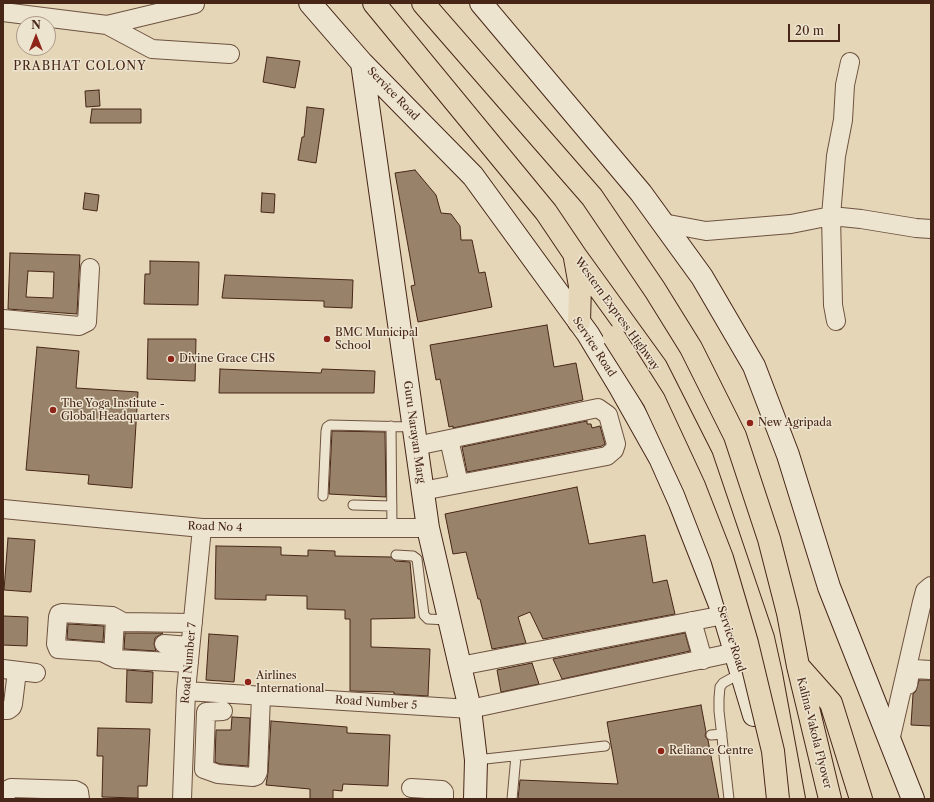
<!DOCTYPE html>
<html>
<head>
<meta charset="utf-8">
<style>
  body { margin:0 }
  #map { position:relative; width:934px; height:802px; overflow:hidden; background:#e4d6b7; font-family:"Libre Caslon Text",serif }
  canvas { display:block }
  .frame { position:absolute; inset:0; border:4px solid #472617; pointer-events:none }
  .north { position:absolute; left:16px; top:16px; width:40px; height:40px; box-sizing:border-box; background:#ede4d0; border:1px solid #ab9886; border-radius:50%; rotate:0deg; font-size:11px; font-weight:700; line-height:16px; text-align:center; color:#472617 }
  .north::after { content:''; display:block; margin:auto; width:14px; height:18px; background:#8f2418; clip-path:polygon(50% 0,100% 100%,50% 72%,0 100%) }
  .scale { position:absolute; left:788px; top:24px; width:52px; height:18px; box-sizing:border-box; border:2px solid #472617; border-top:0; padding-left:5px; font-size:12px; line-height:14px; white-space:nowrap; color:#472617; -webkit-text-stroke:3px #ede4d0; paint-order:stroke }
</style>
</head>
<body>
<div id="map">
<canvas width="934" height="802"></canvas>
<div class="frame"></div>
<div class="north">N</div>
<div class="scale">20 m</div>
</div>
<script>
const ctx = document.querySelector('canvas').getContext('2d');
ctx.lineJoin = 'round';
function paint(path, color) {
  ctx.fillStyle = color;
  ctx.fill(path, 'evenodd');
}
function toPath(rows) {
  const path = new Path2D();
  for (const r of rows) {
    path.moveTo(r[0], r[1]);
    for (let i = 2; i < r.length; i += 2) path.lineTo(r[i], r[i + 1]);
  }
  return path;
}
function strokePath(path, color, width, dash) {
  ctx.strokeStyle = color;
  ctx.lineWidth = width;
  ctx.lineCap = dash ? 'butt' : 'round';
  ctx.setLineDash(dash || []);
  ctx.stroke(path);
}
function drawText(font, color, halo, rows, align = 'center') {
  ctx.font = font + ' "Libre Caslon Text",serif';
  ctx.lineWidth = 3;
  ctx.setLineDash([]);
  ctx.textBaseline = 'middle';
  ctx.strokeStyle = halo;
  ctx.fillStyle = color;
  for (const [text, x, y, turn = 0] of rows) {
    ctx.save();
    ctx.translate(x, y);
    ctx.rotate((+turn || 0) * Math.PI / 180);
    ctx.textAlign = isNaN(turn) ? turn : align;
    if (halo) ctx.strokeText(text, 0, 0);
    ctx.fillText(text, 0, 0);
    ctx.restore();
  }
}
const building = toPath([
  [267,57,300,61,295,88,263,82,267,57],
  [99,90,100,106,86,107,85,91,99,90],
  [307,107,324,109,316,163,298,160,302,137,304,137,307,107],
  [92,109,141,109,141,123,90,123,92,109],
  [415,170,436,195,441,213,451,214,460,226,461,240,472,240,479,273,485,272,492,307,418,322,411,286,415,285,395,173,415,170],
  [85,193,99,195,97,211,83,209,85,193],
  [262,193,275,194,274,213,261,212,262,193],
  [10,253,80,255,77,314,8,309,10,253],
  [28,271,54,272,53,298,26,297,28,271],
  [150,261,199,262,198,305,144,304,145,274,150,274,150,261],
  [225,275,353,280,352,308,324,307,324,301,222,298,225,275],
  [547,325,554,367,576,363,583,400,453,428,453,426,449,427,440,379,436,380,430,345,547,325],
  [148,339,196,339,195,381,147,379,148,339],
  [37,347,79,351,76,388,138,392,132,488,88,484,89,475,26,470,37,347],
  [220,369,321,373,322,369,375,371,374,393,219,393,220,369],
  [587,421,587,424,591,424,592,428,600,426,605,444,602,446,467,472,462,447,587,421],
  [332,431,385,432,386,497,329,494,332,431],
  [577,487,589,544,645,535,653,583,667,580,675,614,543,639,530,612,518,617,526,643,492,649,480,599,478,599,466,552,453,554,445,514,577,487],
  [8,538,35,540,31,592,4,590,8,538],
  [216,546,281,547,281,555,308,556,308,550,335,551,335,556,391,557,395,561,410,562,415,618,371,619,371,647,430,649,428,696,394,694,394,692,350,691,350,619,345,619,345,610,307,609,307,596,266,595,266,600,215,599,216,546],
  [3,616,28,617,27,646,3,645,3,616],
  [68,624,104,626,103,642,67,639,68,624],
  [125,633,163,633,155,638,154,644,156,651,124,649,125,633],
  [685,633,690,651,562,679,553,659,685,633],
  [209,634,238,636,234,682,206,680,209,634],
  [532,663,539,684,501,692,497,670,532,663],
  [127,670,153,672,152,703,126,702,127,670],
  [919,680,931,680,931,726,911,725,913,694,916,691,919,680],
  [701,705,706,732,705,736,708,740,719,799,518,799,520,780,618,784,607,722,701,705],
  [232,717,250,718,248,766,220,764,215,762,216,730,231,730,232,717],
  [271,721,347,727,347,733,390,735,388,786,343,784,342,791,333,790,333,799,310,799,310,789,266,785,268,772,271,721],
  [98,728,150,729,147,786,138,786,138,798,102,797,103,756,97,756,98,728]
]);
paint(building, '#99826a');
strokePath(building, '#472617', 1);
const lane = toPath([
  [391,426,392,528],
  [323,496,326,431,327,427,330,425,413,427],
  [353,505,392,506],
  [396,555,413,556,417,559,424,615,428,619,448,620],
  [711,735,722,734],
  [476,760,605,746],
  [512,799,516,756],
  [729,799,719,711,719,698,720,687,723,683,732,678,743,675]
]);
const street = toPath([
  [3,12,107,25,195,4],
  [107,25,152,49,230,54],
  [663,223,706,231,791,224,831,216,861,219,916,228,931,229],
  [3,319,79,326,87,322,90,268],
  [836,321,833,305,831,216,836,156,843,120,845,85,850,62],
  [449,439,459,484],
  [416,446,598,408,608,415,616,444,614,450,607,456,422,491],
  [3,509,202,528,428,528],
  [692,621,703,660],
  [164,644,190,646],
  [113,657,115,618],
  [189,663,116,659,102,652,58,649,56,644,58,617,59,614,62,613,112,616,123,622,193,623],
  [460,666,724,615],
  [3,669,36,673],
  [908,685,910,672,914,669,931,670],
  [186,691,470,709,736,652],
  [3,710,8,710,12,707,13,704,17,671],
  [223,711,206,712,204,769,218,774,253,777,256,776,258,772,261,696],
  [890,741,922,602,925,591,931,586],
  [411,788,442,790,444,792,444,799],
  [5,799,7,790,11,788,75,790,79,792,80,799],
  [182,799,186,691,202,528]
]);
const secondary = toPath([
  [310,3,362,63,473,176,588,334,620,387,660,458,680,503,724,615,754,715],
  [481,3,641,193,702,277,754,366,788,455,829,587,913,799],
  [362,63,428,528,470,709,476,760,475,799]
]);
const highway = toPath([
  [374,3,546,212,575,255,656,367,702,458,763,638,771,674,794,799],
  [423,3,592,197,655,290,691,348,735,436,769,539,788,613,798,666,830,799],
  [575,258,580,286,579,322],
  [799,667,831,703,861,799]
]);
strokePath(lane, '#6e523f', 11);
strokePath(street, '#6e523f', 20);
strokePath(secondary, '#472617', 24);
strokePath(highway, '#472617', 24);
strokePath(lane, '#ede4d0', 9);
strokePath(street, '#ede4d0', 18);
strokePath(secondary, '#ede4d0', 22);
strokePath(highway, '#e4d6b7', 22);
const highwayBridge = toPath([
  [614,337,654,400,694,486,722,558,747,643,773,751,778,799]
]);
strokePath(highwayBridge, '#472617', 24, []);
strokePath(highwayBridge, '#e4d6b7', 22);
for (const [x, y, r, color] of [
  [327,339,4,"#8f2418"],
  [171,359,4,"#8f2418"],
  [53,410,4,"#8f2418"],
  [750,423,4,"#8f2418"],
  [248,682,4,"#8f2418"],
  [661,751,4,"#8f2418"]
]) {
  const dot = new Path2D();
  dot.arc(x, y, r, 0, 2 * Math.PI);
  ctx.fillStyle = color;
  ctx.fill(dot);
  strokePath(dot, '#ede4d0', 1.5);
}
drawText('11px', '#472617', '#ede4d0', [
  ["Service Road",393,94,46],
  ["Western Express Highway",617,314,54],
  ["Service Road",594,347,57],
  ["Guru Narayan Marg",414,432,82],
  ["Road No 4",215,527,2],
  ["Service Road",731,639,72],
  ["Road Number 7",189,663,-85],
  ["Road Number 5",376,703,4],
  ["Kalina-Vakola Flyover",814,733,76]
]);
drawText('11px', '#472617', '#ede4d0', [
  ["BMC Municipal",335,333],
  ["School",335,346],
  ["Divine Grace CHS",179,359],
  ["The Yoga Institute -",61,404],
  ["Global Headquarters",61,417],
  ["New Agripada",758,423],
  ["Airlines",256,676],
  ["International",256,689],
  ["Reliance Centre",669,751]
], 'left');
ctx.letterSpacing = '1px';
drawText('12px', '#472617', '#ede4d0', [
  ["PRABHAT COLONY",80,67]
]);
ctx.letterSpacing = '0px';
</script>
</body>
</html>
